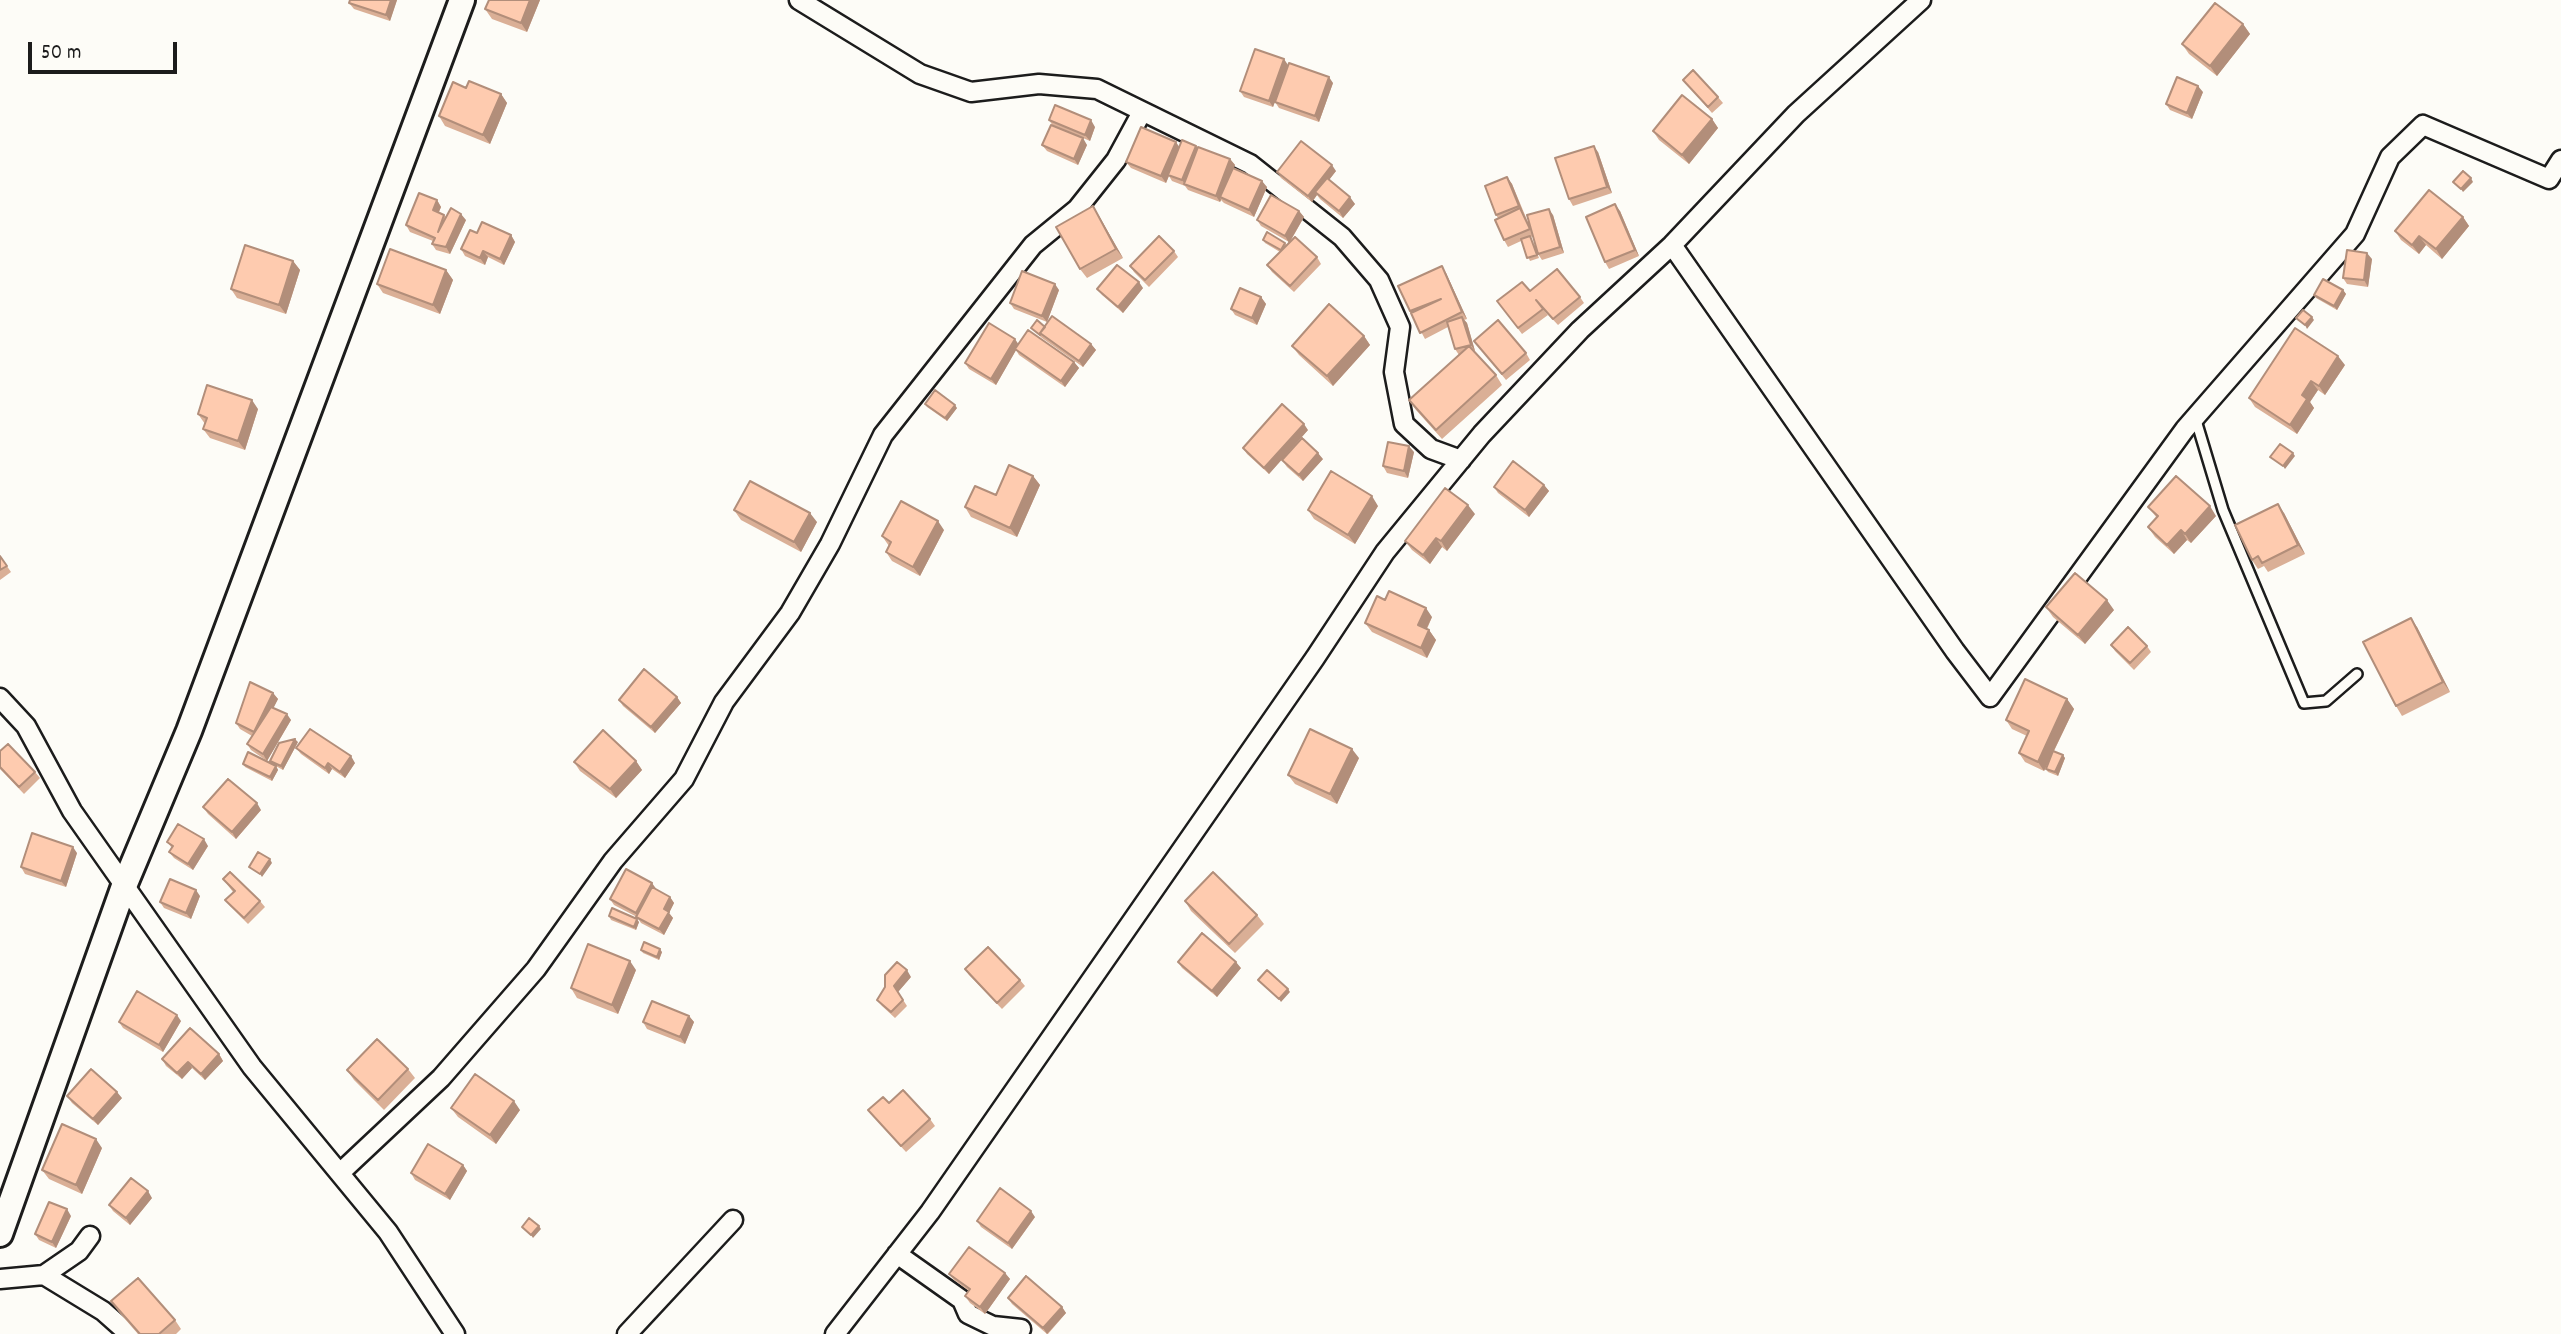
<!DOCTYPE html>
<html>
<head>
<meta charset="utf-8">
<style>
  body { margin:0 }
  #map { position:relative; width:2561px; height:1334px; overflow:hidden; background:#fdfcf7; font-family:Dekko,sans-serif }
  canvas { display:block }
  .scale { position:absolute; left:28px; top:42px; width:149px; height:32px; box-sizing:border-box; border:4px solid #1c1c1c; border-top:0; padding-left:9px; font-size:21px; line-height:24px; white-space:nowrap; color:#1c1c1c; -webkit-text-stroke:5px #fdfcf7; paint-order:stroke }
</style>
</head>
<body>
<div id="map">
<canvas width="2561" height="1334"></canvas>
<div class="scale">50 m</div>
</div>
<script>
const ctx = document.querySelector('canvas').getContext('2d');
ctx.lineJoin = 'round';
function toPath(rows) {
  const path = new Path2D();
  for (const r of rows) {
    path.moveTo(r[0], r[1]);
    for (let i = 2; i < r.length; i += 2) path.lineTo(r[i], r[i + 1]);
  }
  return path;
}
function strokePath(path, color, width, dash) {
  ctx.strokeStyle = color;
  ctx.lineWidth = width;
  ctx.lineCap = dash ? 'butt' : 'round';
  ctx.setLineDash(dash || []);
  ctx.stroke(path);
}
function paint(path, color) {
  ctx.fillStyle = color;
  ctx.fill(path, 'evenodd');
}
const lane = toPath([
  [2195,417,2223,510,2304,703,2326,701,2357,674]
]);
const street = toPath([
  [799,0,920,74,971,92,1039,84,1097,89,1250,164,1342,237,1379,280,1400,327,1394,372,1404,424,1431,449,1461,460],
  [1672,245,1955,651,1990,697,2185,429,2355,234,2390,157,2423,125,2549,179,2561,160],
  [0,698,26,726,72,811,252,1067,388,1232,455,1334],
  [341,1172,441,1078,536,969,613,861,684,779,724,702,790,613,830,544,883,435,1033,245,1077,209,1116,160,1142,112],
  [897,1254,962,1300,968,1314,993,1326,1021,1329],
  [44,1275,103,1311,129,1334],
  [0,1279,44,1275,79,1251,90,1236],
  [627,1334,733,1220],
  [835,1334,930,1212,1315,658,1385,552,1482,434,1580,330,1672,245,1796,114,1921,0]
]);
const secondary = toPath([
  [0,1234,124,886,189,731,462,0]
]);
strokePath(lane, '#1c1c1c', 14);
strokePath(street, '#1c1c1c', 23);
strokePath(secondary, '#1c1c1c', 30);
strokePath(lane, '#fdfcf7', 9);
strokePath(street, '#fdfcf7', 18);
strokePath(secondary, '#fdfcf7', 24);
paint(toPath([
  [350,0,397,0,390,21,354,9,349,3],
  [489,0,540,0,527,32,492,19,485,9],
  [2243,24,2250,34,2217,76,2189,54,2182,44],
  [1288,65,1333,83,1319,122,1279,108,1275,102,1273,107,1244,97,1240,91],
  [1683,80,1718,97,1723,103,1712,113],
  [466,88,501,94,507,103,490,144,445,126,439,116],
  [2203,92,2192,119,2170,110,2166,104],
  [1712,119,1718,128,1689,164,1659,140,1653,131],
  [1049,120,1095,127,1090,141,1071,133,1087,145,1078,165,1047,151,1042,145,1053,126],
  [1179,147,1197,148,1230,159,1235,165,1233,168,1267,187,1254,217,1224,203,1221,200,1220,202,1188,190,1185,186,1172,181,1169,176,1166,183,1131,168,1126,162],
  [1598,152,1612,193,1573,206,1569,199],
  [1336,171,1329,180,1355,204,1343,218,1320,199,1317,195,1312,202,1281,178,1277,172],
  [1507,177,1512,184,1530,227,1553,215,1564,253,1542,260,1538,254,1533,236,1531,237,1539,258,1530,261,1521,241,1508,247,1504,240,1498,218,1496,215],
  [437,200,441,207,439,212,444,215,446,217,466,220,450,254,436,250,432,244,433,241,410,232,406,225],
  [1093,206,1099,216,1123,258,1087,278,1080,269],
  [1299,211,1304,217,1290,242,1317,257,1321,264,1294,292,1272,272,1267,265,1280,252,1265,243,1263,240,1285,243,1287,245,1289,242,1261,226,1257,220],
  [1620,211,1639,256,1609,269,1605,262],
  [2463,217,2469,226,2442,259,2426,245,2419,254,2401,240,2395,231],
  [477,233,511,235,515,242,504,265,488,257,485,265,465,256,461,249],
  [1174,251,1178,257,1149,287,1134,272,1130,266],
  [2372,259,2368,287,2347,284,2343,278],
  [293,261,300,270,286,314,237,298,231,289],
  [446,270,453,280,440,314,383,293,377,284],
  [1446,273,1467,319,1464,320,1467,323,1475,351,1474,351,1496,375,1502,385,1442,439,1416,410,1409,400,1459,355,1455,349,1448,327,1425,339,1410,311],
  [1143,288,1123,313,1102,295,1097,289],
  [1059,290,1047,322,1014,309,1010,303],
  [2343,290,2346,294,2337,310,2316,298,2314,295],
  [1530,291,1580,297,1584,303,1558,325,1543,309,1548,315,1522,334,1497,301],
  [1261,297,1266,304,1257,325,1235,315,1231,309],
  [1031,328,1091,344,1096,350,1083,367,1042,338],
  [1364,336,1370,345,1333,386,1299,355,1292,346],
  [1474,341,1526,353,1530,360,1506,380],
  [1018,344,1074,362,1079,368,1065,387,1019,355,1016,350,996,385,969,369,965,363],
  [2345,365,2325,395,2318,390,2310,402,2314,408,2297,434,2255,407,2249,398],
  [925,404,957,408,947,421,927,407],
  [258,409,245,450,210,438,203,429,205,424,198,414],
  [1308,430,1269,474,1247,454,1243,448],
  [1414,452,1408,478,1387,473,1383,466],
  [1323,459,1303,481,1287,467,1282,460],
  [1033,476,1040,485,1017,537,971,517,965,507,996,495],
  [1544,485,1549,491,1529,517,1498,493,1494,487],
  [1378,506,1355,544,1314,519,1308,510],
  [2148,507,2216,516,2191,543,2187,540,2174,554,2155,537,2148,527,2157,518],
  [734,510,817,522,801,552,741,520],
  [2284,513,2305,554,2268,572,2264,566,2258,569,2252,560],
  [1475,514,1447,551,1442,547,1430,564,1412,550,1405,541],
  [944,530,920,576,892,561,886,552,889,546,882,536],
  [0,556,11,572,0,580],
  [2046,607,2114,610,2085,644,2053,617],
  [1432,617,1427,629,1429,630,1436,640,1427,658,1372,632,1365,623],
  [2417,627,2450,692,2402,716,2396,706],
  [2111,645,2147,646,2151,652,2134,670,2115,651],
  [273,693,278,699,273,708,291,720,267,761,251,750,247,744,252,736,240,729,236,723],
  [677,697,681,703,655,733,623,706,619,700],
  [2067,699,2074,709,2054,751,2065,758,2058,776,2048,772,2046,769,2048,764,2044,771,2025,762,2019,753,2027,736,2012,729,2006,720],
  [298,742,283,770,272,764,270,761],
  [296,748,355,763,345,778,332,769,329,774,301,754],
  [0,751,35,772,40,778,24,794,0,769],
  [1359,758,1337,804,1295,784,1288,775],
  [636,761,642,770,616,798,580,771,574,762],
  [243,764,276,766,278,770,272,781,245,767],
  [203,807,261,810,236,839,208,814],
  [167,842,208,846,193,870,174,858,169,852,172,848],
  [77,853,66,887,25,874,21,867],
  [223,879,260,901,265,907,248,924,230,906,225,900,233,892],
  [657,890,670,897,674,903,669,913,673,918,664,935,641,923,637,917,614,905,610,899],
  [200,896,191,919,164,908,160,902],
  [1185,901,1257,915,1264,924,1235,953,1191,911],
  [609,916,639,922,636,930,611,920],
  [641,950,662,952,659,960,643,953],
  [1178,962,1241,968,1217,997,1182,968],
  [965,969,1020,980,1025,986,1002,1009,969,975],
  [636,970,618,1014,577,998,571,988],
  [911,977,898,992,907,1006,895,1018,882,1006,877,1000],
  [689,1016,694,1022,685,1044,647,1029,643,1022],
  [181,1021,163,1052,123,1028,119,1022],
  [219,1054,223,1061,205,1080,192,1068,182,1079,166,1066,162,1059],
  [408,1069,415,1078,384,1110,354,1080,347,1070],
  [67,1096,122,1098,98,1125,72,1103],
  [889,1103,930,1119,935,1126,906,1152,873,1116,868,1110],
  [451,1108,520,1110,496,1144,458,1117],
  [102,1148,82,1194,49,1179,42,1170],
  [463,1165,467,1171,450,1200,415,1180,411,1173],
  [152,1198,130,1225,113,1211,109,1205],
  [71,1216,56,1248,39,1240,35,1234],
  [1035,1217,1012,1249,981,1227,977,1221],
  [1005,1273,1010,1279,985,1314,970,1303,965,1296,969,1291,954,1280,949,1274],
  [1008,1298,1062,1307,1066,1313,1048,1334,1047,1334,1012,1304],
  [111,1301,175,1320,181,1329,176,1334,138,1334,118,1311]
]), '#daaf96');
paint(toPath([
  [391,0,397,0,390,21,386,15],
  [530,0,540,0,527,32,521,23],
  [2243,24,2250,34,2217,76,2210,66],
  [1284,59,1288,65,1273,107,1269,101],
  [1329,77,1333,83,1319,122,1315,116],
  [2198,86,2203,92,2192,119,2187,113],
  [501,94,507,103,490,144,483,135],
  [1712,119,1718,128,1689,164,1682,155],
  [1091,120,1095,127,1090,141,1085,135],
  [1083,138,1087,145,1078,165,1074,159],
  [1176,142,1180,148,1166,183,1161,176],
  [1196,146,1200,152,1185,184,1182,180],
  [1594,146,1598,152,1612,193,1607,187],
  [1230,159,1235,165,1222,198,1220,197,1221,200,1220,202,1216,196],
  [1332,165,1336,171,1318,194,1315,192,1317,195,1312,202,1308,196],
  [1507,177,1512,184,1523,212,1519,206],
  [2471,178,2473,182,2463,192,2461,189],
  [1262,181,1267,187,1254,217,1249,210],
  [1350,197,1355,204,1343,218,1339,211],
  [437,200,441,207,437,216,433,210],
  [1615,204,1620,211,1639,256,1635,250],
  [1093,206,1099,216,1123,258,1116,249],
  [1549,209,1553,215,1564,253,1560,247],
  [1299,211,1304,217,1289,243,1285,236],
  [461,214,466,220,450,254,446,247],
  [2463,217,2469,226,2442,259,2436,249],
  [511,235,515,242,504,265,500,259],
  [2419,236,2426,245,2419,254,2412,245],
  [483,251,488,257,485,265,480,258],
  [2367,253,2372,259,2368,287,2364,280],
  [293,261,300,270,286,314,279,305],
  [1442,266,1446,273,1467,319,1462,312],
  [446,270,453,280,440,314,433,305],
  [1139,282,1143,288,1123,313,1118,307],
  [1055,284,1059,290,1047,322,1042,316],
  [2343,290,2346,294,2337,310,2334,306],
  [1261,297,1266,304,1257,325,1252,318],
  [1462,317,1467,323,1475,351,1471,345],
  [2312,317,2314,320,2307,329,2305,325],
  [1364,336,1370,345,1333,386,1327,376],
  [1015,339,1019,345,996,385,991,379],
  [1091,344,1096,350,1083,367,1079,361],
  [2338,356,2345,365,2325,395,2319,386],
  [1074,362,1079,368,1065,387,1061,381],
  [2311,381,2318,390,2310,402,2314,408,2297,434,2290,425,2302,395],
  [252,400,258,409,245,450,238,441],
  [955,405,957,408,947,421,945,418],
  [1304,424,1308,430,1269,474,1264,468],
  [1409,446,1414,452,1408,478,1404,471],
  [1318,453,1323,459,1303,481,1299,475],
  [2293,453,2295,456,2285,469,2283,466],
  [1033,476,1040,485,1017,537,1010,528],
  [1544,485,1549,491,1529,517,1525,510],
  [1372,496,1378,506,1355,544,1348,535],
  [2278,504,2284,513,2305,554,2298,545],
  [1468,505,1475,514,1447,551,1441,541],
  [2210,506,2216,516,2191,543,2185,534],
  [810,513,817,522,801,552,794,542],
  [938,521,944,530,920,576,913,567],
  [2181,530,2187,540,2174,554,2167,545],
  [1436,538,1442,547,1430,564,1423,555],
  [2107,600,2114,610,2085,644,2078,635],
  [1426,608,1432,617,1424,634,1418,625],
  [2411,618,2417,627,2450,692,2443,682],
  [1429,630,1436,640,1427,658,1421,648],
  [273,693,278,699,258,739,254,732],
  [677,697,681,703,655,733,651,727],
  [2067,699,2074,709,2044,771,2038,762],
  [287,714,291,720,267,761,263,754],
  [295,739,298,742,283,770,281,766],
  [1352,749,1359,758,1337,804,1330,794],
  [2063,755,2065,758,2058,776,2055,772],
  [351,756,355,763,345,778,340,772],
  [636,761,642,770,616,798,610,789],
  [328,763,332,769,329,774,325,768],
  [276,766,278,770,272,781,270,777],
  [257,803,261,810,236,839,232,832],
  [204,839,208,846,193,870,188,864],
  [73,847,77,853,66,887,61,881],
  [270,859,272,863,262,877,260,874],
  [652,883,657,890,640,919,636,913],
  [196,890,200,896,191,919,186,913],
  [670,897,674,903,669,913,673,918,664,935,659,929,664,909],
  [637,919,639,922,636,930,634,927],
  [660,949,662,952,659,960,657,957],
  [630,961,636,970,618,1014,612,1005],
  [1236,962,1241,968,1217,997,1212,991],
  [907,970,911,977,898,992,894,986],
  [1288,989,1290,992,1281,1002,1279,999],
  [177,1015,181,1021,163,1052,159,1045],
  [689,1016,694,1022,685,1044,680,1037],
  [219,1054,223,1061,205,1080,201,1074],
  [188,1062,192,1068,182,1079,177,1073],
  [117,1092,122,1098,98,1125,93,1119],
  [514,1101,520,1110,496,1144,490,1135],
  [96,1139,102,1148,82,1194,76,1185],
  [463,1165,467,1171,450,1200,445,1194],
  [148,1191,152,1198,130,1225,126,1218],
  [67,1209,71,1216,56,1248,52,1242],
  [1031,1211,1035,1217,1012,1249,1008,1243],
  [539,1226,541,1229,533,1238,531,1235],
  [1005,1273,1010,1279,985,1314,980,1307],
  [1062,1307,1066,1313,1047,1334,1043,1328]
]), '#b28e7a');
const building = toPath([
  [350,0,391,0,386,15,349,3,350,0],
  [489,0,530,0,521,23,485,9,489,0],
  [2215,3,2243,24,2210,66,2182,44,2215,3],
  [1255,49,1284,59,1269,101,1240,91,1255,49],
  [1289,63,1329,77,1315,116,1275,102,1289,63],
  [1693,70,1718,97,1708,107,1683,80,1693,70],
  [2177,77,2198,86,2187,113,2166,104,2177,77],
  [469,81,501,94,483,135,439,116,453,82,466,88,469,81],
  [1682,95,1712,119,1682,155,1653,131,1682,95],
  [1055,105,1091,120,1085,135,1049,120,1055,105],
  [1051,125,1083,138,1074,159,1042,145,1051,125],
  [1141,127,1176,142,1161,176,1126,162,1141,127],
  [1182,140,1196,146,1182,180,1168,175,1182,140],
  [1301,141,1332,165,1308,196,1277,172,1301,141],
  [1594,146,1607,187,1569,199,1555,158,1594,146],
  [1198,147,1230,159,1216,196,1184,184,1198,147],
  [1233,168,1262,181,1249,210,1220,197,1233,168],
  [2463,171,2471,178,2461,189,2453,182,2463,171],
  [1507,177,1519,206,1496,215,1485,186,1507,177],
  [1327,178,1350,197,1339,211,1315,192,1327,178],
  [2429,190,2463,217,2436,249,2419,236,2412,245,2395,231,2429,190],
  [419,193,437,200,433,210,444,215,438,232,451,208,461,214,446,247,432,244,435,238,406,225,419,193],
  [1271,195,1299,211,1285,236,1257,220,1271,195],
  [1615,204,1635,250,1605,262,1586,217,1615,204],
  [1093,206,1116,249,1080,269,1056,227,1093,206],
  [1520,208,1530,229,1504,240,1495,220,1520,208],
  [1549,209,1560,247,1538,254,1527,215,1549,209],
  [482,222,511,235,500,259,483,251,480,258,461,249,470,230,477,233,482,222],
  [1267,232,1285,243,1281,250,1263,240,1267,232],
  [1159,236,1174,251,1145,280,1130,266,1159,236],
  [1530,236,1537,255,1527,258,1521,239,1530,236],
  [1295,237,1317,257,1290,286,1267,265,1295,237],
  [245,245,293,261,279,305,231,289,245,245],
  [390,249,446,270,433,305,377,284,390,249],
  [2347,250,2367,253,2364,280,2343,278,2347,250],
  [1117,265,1139,282,1118,307,1097,289,1117,265],
  [1442,266,1462,312,1420,333,1411,313,1441,299,1410,311,1398,286,1442,266],
  [1557,269,1580,297,1553,319,1536,300,1543,309,1518,328,1497,301,1522,282,1530,291,1557,269],
  [1022,271,1055,284,1042,316,1010,303,1022,271],
  [2323,279,2343,290,2334,306,2314,295,2323,279],
  [1240,288,1261,297,1252,318,1231,309,1240,288],
  [1329,304,1364,336,1327,376,1292,346,1329,304],
  [2303,310,2312,317,2305,325,2296,318,2303,310],
  [1052,316,1091,344,1079,361,1040,333,1052,316],
  [1462,317,1471,345,1455,349,1447,322,1462,317],
  [1037,320,1045,327,1040,333,1041,334,1040,335,1031,328,1037,320],
  [1498,320,1526,353,1502,374,1474,341,1498,320],
  [989,323,1015,339,991,379,965,363,989,323],
  [2295,328,2338,356,2319,386,2311,381,2302,395,2307,399,2290,425,2249,398,2295,328],
  [1028,330,1074,362,1061,381,1015,349,1028,330],
  [1469,346,1496,375,1436,430,1409,400,1469,346],
  [207,385,252,400,238,441,203,429,207,418,198,414,207,385],
  [935,390,955,405,945,418,925,404,935,390],
  [1282,404,1304,424,1264,468,1243,448,1282,404],
  [1302,438,1318,453,1299,475,1282,460,1302,438],
  [1388,442,1409,446,1404,471,1383,466,1388,442],
  [2280,444,2293,453,2283,466,2270,457,2280,444],
  [1513,461,1544,485,1525,510,1494,487,1513,461],
  [1009,465,1033,476,1010,528,965,507,975,486,996,495,1009,465],
  [1331,471,1372,496,1348,535,1308,510,1331,471],
  [2176,476,2210,506,2185,534,2181,530,2167,545,2148,527,2158,516,2148,507,2176,476],
  [750,481,810,513,794,542,734,510,750,481],
  [1445,488,1468,505,1441,541,1436,538,1423,555,1405,541,1445,488],
  [901,501,938,521,913,567,886,552,891,542,882,536,901,501],
  [2278,504,2298,545,2262,563,2258,556,2252,560,2235,525,2278,504],
  [0,556,7,566,0,570,0,556],
  [2075,573,2107,600,2078,635,2046,607,2075,573],
  [1389,591,1426,608,1418,625,1429,630,1421,648,1365,623,1377,596,1385,600,1389,591],
  [2411,618,2443,682,2396,706,2363,642,2411,618],
  [2128,627,2147,646,2130,663,2111,645,2128,627],
  [644,669,677,697,651,727,619,700,644,669],
  [2025,679,2067,699,2038,762,2019,753,2029,731,2006,720,2025,679],
  [250,682,273,693,254,732,236,723,250,682],
  [271,707,287,714,263,754,247,744,271,707],
  [310,729,351,756,340,772,328,763,325,768,296,748,310,729],
  [1310,729,1352,749,1330,794,1288,775,1310,729],
  [603,730,636,761,610,789,574,762,603,730],
  [295,739,281,766,270,761,279,743,295,739],
  [8,744,35,772,19,787,0,767,0,751,8,744],
  [2053,751,2063,755,2055,772,2046,769,2053,751],
  [248,752,276,766,270,777,243,764,248,752],
  [228,779,257,803,232,832,203,807,228,779],
  [178,824,204,839,188,864,169,852,173,846,167,842,178,824],
  [32,833,73,847,61,881,21,867,32,833],
  [258,852,270,859,260,874,249,867,258,852],
  [626,869,652,883,636,913,610,899,626,869],
  [230,872,260,901,244,918,225,900,235,891,223,879,230,872],
  [1213,872,1257,915,1229,944,1185,901,1213,872],
  [170,879,196,890,186,913,160,902,170,879],
  [652,887,670,897,664,909,669,912,659,929,636,917,652,887],
  [612,908,637,919,634,927,609,916,612,908],
  [1202,933,1236,962,1212,991,1178,962,1202,933],
  [644,942,660,949,657,957,641,950,644,942],
  [588,944,630,961,612,1005,571,988,588,944],
  [988,947,1020,980,997,1003,965,969,988,947],
  [897,962,907,970,894,986,903,1000,891,1012,877,1000,885,987,885,975,897,962],
  [1267,970,1288,989,1279,999,1258,980,1267,970],
  [137,991,177,1015,159,1045,119,1022,137,991],
  [652,1001,689,1016,680,1037,643,1022,652,1001],
  [190,1028,219,1054,201,1074,188,1062,177,1073,162,1059,190,1028],
  [377,1039,408,1069,378,1100,347,1070,377,1039],
  [91,1069,117,1092,93,1119,67,1096,91,1069],
  [475,1074,514,1101,490,1135,451,1108,475,1074],
  [903,1090,930,1119,901,1146,868,1110,883,1097,889,1103,903,1090],
  [62,1124,96,1139,76,1185,42,1170,62,1124],
  [428,1144,463,1165,445,1194,411,1173,428,1144],
  [131,1178,148,1191,126,1218,109,1205,131,1178],
  [1000,1188,1031,1211,1008,1243,977,1221,1000,1188],
  [49,1202,67,1209,52,1242,35,1234,49,1202],
  [529,1218,539,1226,531,1235,522,1227,529,1218],
  [969,1247,1005,1273,980,1307,965,1296,970,1289,949,1274,969,1247],
  [1026,1276,1062,1307,1043,1328,1008,1298,1026,1276],
  [138,1278,175,1320,159,1334,140,1334,111,1301,138,1278]
]);
paint(building, '#fecbaf');
strokePath(building, '#b28e7a', 2);
</script>
</body>
</html>
